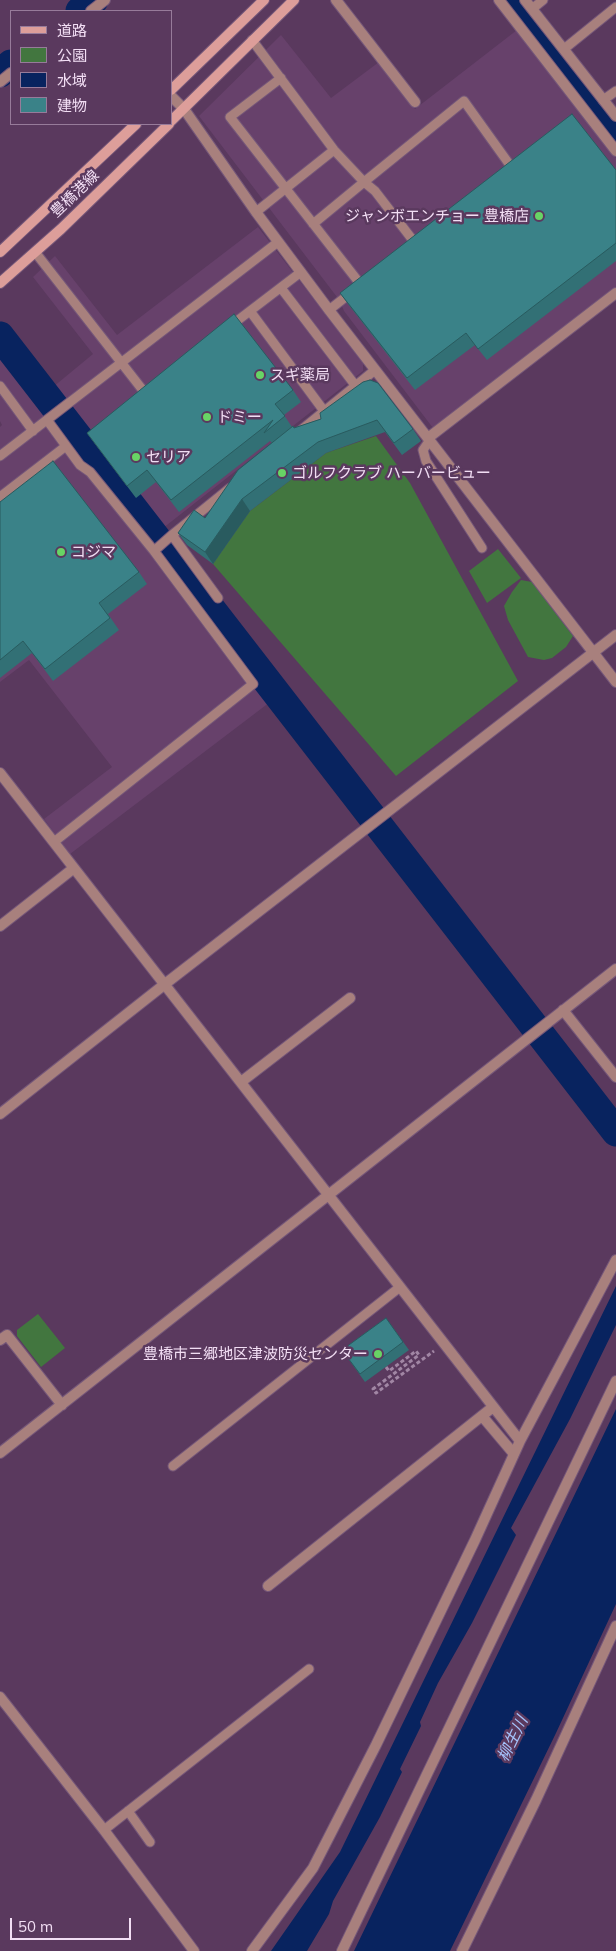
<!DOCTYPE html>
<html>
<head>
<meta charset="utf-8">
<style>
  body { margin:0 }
  #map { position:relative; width:616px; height:1951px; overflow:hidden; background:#5a395e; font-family:Mulish,"Noto Sans JP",sans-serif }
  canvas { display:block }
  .legend { position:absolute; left:10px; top:10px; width:162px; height:115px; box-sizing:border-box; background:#5a395e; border:1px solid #977b9a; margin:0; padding:6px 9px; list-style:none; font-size:15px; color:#f2def4 }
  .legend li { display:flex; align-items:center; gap:10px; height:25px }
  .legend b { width:25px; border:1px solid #977b9a }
  .scale { position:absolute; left:10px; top:1918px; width:121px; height:22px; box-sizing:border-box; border:2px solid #f2def4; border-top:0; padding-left:6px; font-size:15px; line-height:18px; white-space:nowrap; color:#f2def4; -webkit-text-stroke:4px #5a395e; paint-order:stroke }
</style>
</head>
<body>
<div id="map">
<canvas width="616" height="1951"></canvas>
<ul class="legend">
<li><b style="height:6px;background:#dd9e9a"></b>道路</li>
<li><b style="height:14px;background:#42763f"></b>公園</li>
<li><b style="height:14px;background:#08235f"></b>水域</li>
<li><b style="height:14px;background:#3a8288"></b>建物</li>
</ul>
<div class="scale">50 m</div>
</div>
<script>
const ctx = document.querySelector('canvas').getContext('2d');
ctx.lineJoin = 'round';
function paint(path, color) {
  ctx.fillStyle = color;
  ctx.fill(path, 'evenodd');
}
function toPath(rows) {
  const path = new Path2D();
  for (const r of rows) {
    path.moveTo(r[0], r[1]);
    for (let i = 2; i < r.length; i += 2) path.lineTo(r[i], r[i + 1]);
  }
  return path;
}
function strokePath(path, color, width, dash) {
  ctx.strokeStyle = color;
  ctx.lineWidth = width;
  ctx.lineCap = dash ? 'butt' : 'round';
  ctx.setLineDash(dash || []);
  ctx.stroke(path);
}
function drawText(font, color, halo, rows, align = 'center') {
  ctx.font = font + ' Mulish,"Noto Sans JP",sans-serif';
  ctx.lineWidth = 5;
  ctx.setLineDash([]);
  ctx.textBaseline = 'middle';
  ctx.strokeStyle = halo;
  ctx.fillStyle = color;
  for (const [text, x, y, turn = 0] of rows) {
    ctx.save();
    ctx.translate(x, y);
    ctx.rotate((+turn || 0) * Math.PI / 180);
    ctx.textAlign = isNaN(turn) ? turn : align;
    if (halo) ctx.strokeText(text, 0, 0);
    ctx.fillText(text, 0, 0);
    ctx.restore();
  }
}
paint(toPath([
  [517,30,616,158,616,289,433,428,344,311,340,301,199,116,281,35,331,98,379,62,415,109],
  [258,227,363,363,363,371,158,532,68,415,58,422,274,699,70,854,44,819,112,767,29,660,0,682,0,427,2,425,0,421,0,345,47,405,54,399,47,392,93,354,33,277,55,256,117,335]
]), '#67416b');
paint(toPath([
  [376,436,410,483,518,681,396,776,213,564,250,511,326,453],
  [498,549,521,578,487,603,469,571],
  [521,580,532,582,573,636,566,647,552,658,544,660,528,657,508,620,504,606,512,592],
  [38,1314,65,1348,41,1367,17,1336,17,1330]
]), '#42763f');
paint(toPath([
  [616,1286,616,1325,570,1419,511,1528,516,1535,472,1623,438,1683,420,1722,421,1726,400,1769,402,1772,380,1817,333,1901,329,1914,307,1951,271,1951,340,1852],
  [616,1409,616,1604,556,1733,450,1951,354,1951]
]), '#08235f');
strokePath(toPath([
  [514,0,616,132],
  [80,11,94,0],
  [0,73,11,64],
  [0,336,616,1132]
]), '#08235f', 29);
const service = toPath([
  [532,9,543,0],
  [252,40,334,150,364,182,464,101,512,168,508,170],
  [564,49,616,7],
  [281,78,230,117,361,285],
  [603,100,616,91],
  [256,212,334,150],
  [313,224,364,182,375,191,415,243],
  [35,252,145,393,150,389],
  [281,288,355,385],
  [329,310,352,292],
  [250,311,324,411],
  [229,327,301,272],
  [0,386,33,431],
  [47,420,80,465,90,472,154,551,253,684,54,842],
  [300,431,375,370],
  [430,440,423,450,426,461,482,548],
  [0,456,278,242],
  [0,497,66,446],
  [154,551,172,535],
  [218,598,172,535,230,488],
  [173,1466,400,1287],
  [128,1811,150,1842],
  [104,1830,309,1669]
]);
const minor = toPath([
  [336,0,415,102],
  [499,0,616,151],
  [525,0,616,116],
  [91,11,105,0],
  [0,82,11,73],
  [171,96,184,109,256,212,329,310,616,682],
  [428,438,616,293],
  [0,773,520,1441],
  [0,926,74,868],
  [563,1010,616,1077],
  [241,1082,350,998],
  [0,1114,165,984,616,635],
  [0,1340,7,1335,62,1405],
  [482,1416,514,1454],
  [0,1453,616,969],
  [268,1586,493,1407],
  [0,1697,104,1830,194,1951],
  [252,1951,313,1868,376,1745,475,1540,520,1441,616,1260],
  [342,1951,616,1381],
  [462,1951,536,1800,616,1626]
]);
const secondary = toPath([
  [171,90,264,0],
  [171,121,294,0],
  [0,252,136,124],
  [0,283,61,229,169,124]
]);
strokePath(service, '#755779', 11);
strokePath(minor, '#755779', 12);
strokePath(secondary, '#755779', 12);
strokePath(toPath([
  [386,1367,389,1371,416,1351,419,1355,373,1389,376,1393,434,1351]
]), '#a186a4', 3, [4, 2.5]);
strokePath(service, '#a8807d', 9);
strokePath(minor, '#a8807d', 10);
strokePath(secondary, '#dd9e9a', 10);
paint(toPath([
  [616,170,616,261,487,360,475,345,415,390,348,304,340,293],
  [363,382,413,429,421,441,402,455,385,432,326,453,250,511,213,564,187,545,178,533,205,518,272,443,270,441,179,512,156,482,136,498,87,433,293,390,301,402,284,415,292,427,294,428,321,419],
  [0,502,139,572,147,584,108,614,119,630,53,681,32,653,0,678],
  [386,1318,409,1350,365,1382,342,1350]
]), '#327075');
paint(toPath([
  [242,499,250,511,213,564,205,552]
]), '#295b5f');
const building = toPath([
  [572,114,616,170,616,243,478,349,466,333,407,378,340,293,572,114],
  [234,314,293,390,275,404,285,416,264,433,273,420,171,500,147,470,127,486,87,433,234,314],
  [370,380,378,383,413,429,394,443,377,420,318,442,242,499,205,552,178,533,194,510,205,518,238,470,293,426,294,428,321,419,320,413,363,382,370,380],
  [53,461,139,572,99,603,110,618,45,669,23,641,0,660,0,502,53,461],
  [386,1318,403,1342,360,1374,342,1350,386,1318]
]);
paint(building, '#3a8288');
strokePath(building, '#295b5f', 1);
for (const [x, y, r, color] of [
  [539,216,5,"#68d465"],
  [260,375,5,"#68d465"],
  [207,417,5,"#68d465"],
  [136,457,5,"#68d465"],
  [282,473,5,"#68d465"],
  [61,552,5,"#68d465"],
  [378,1354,5,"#68d465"]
]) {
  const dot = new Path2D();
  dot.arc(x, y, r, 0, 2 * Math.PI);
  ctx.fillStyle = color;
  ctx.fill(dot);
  strokePath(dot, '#5a395e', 2);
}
drawText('15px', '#f2def4', '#5a395e', [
  ["豊橋港線",75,194,-44]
]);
drawText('15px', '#f2def4', '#5a395e', [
  ["ジャンボエンチョー 豊橋店",529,216,"right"],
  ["スギ薬局",270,375],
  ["ドミー",217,417],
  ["セリア",146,457],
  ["ゴルフクラブ ハーバービュー",292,473],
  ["コジマ",71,552],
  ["豊橋市三郷地区津波防災センター",368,1354,"right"]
], 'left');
drawText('italic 16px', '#a4c2fa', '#5a395e', [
  ["柳生川",513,1739,-64]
]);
</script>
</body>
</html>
